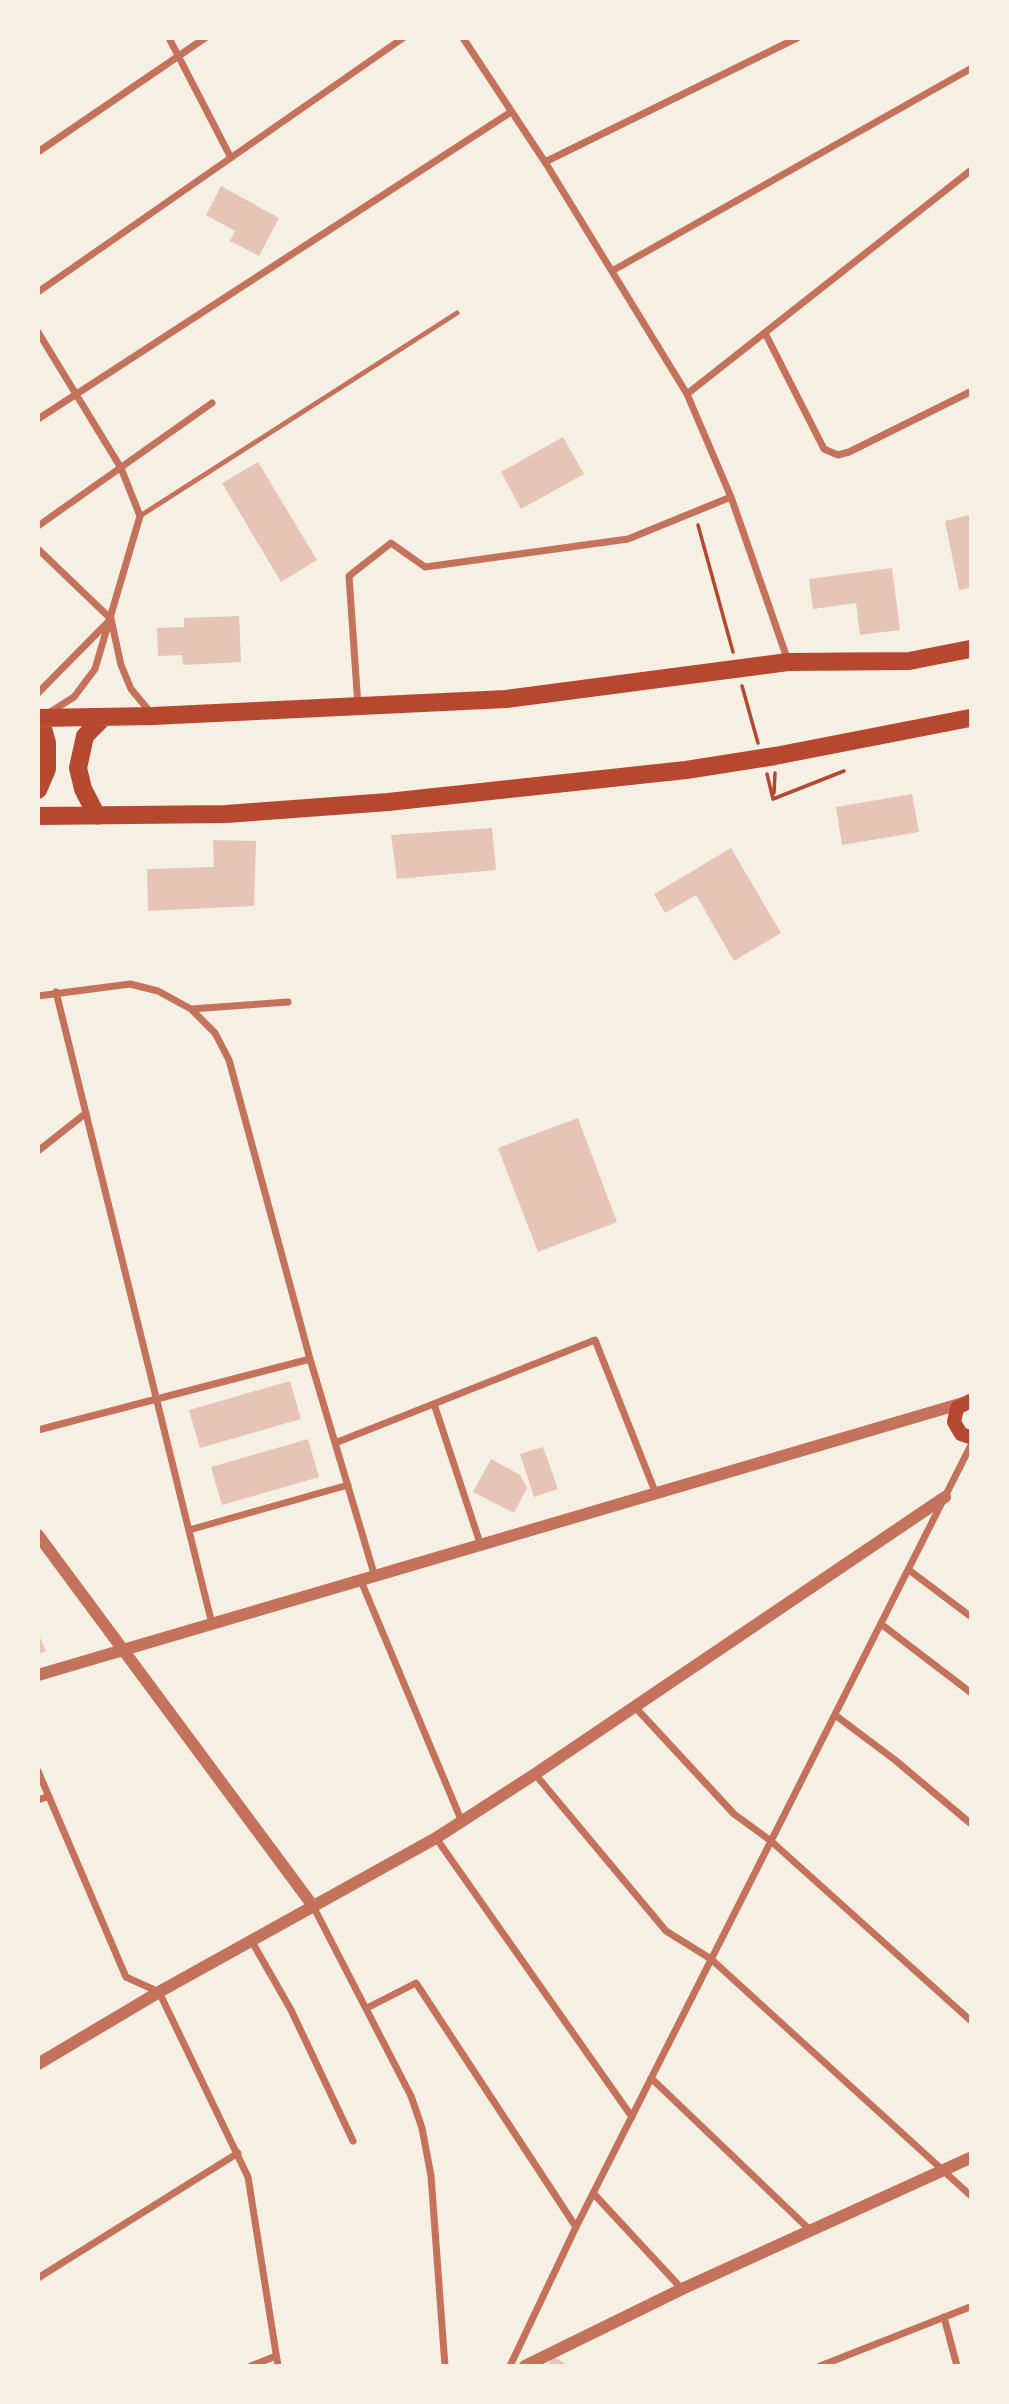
<!DOCTYPE html>
<html>
<head>
<meta charset="utf-8">
<style>
  body { margin:0 }
  #map { position:relative; width:1009px; height:2404px; overflow:hidden; background:#f6efe4; font-family:Raleway,sans-serif }
  canvas { display:block }
  .frame { position:absolute; inset:0; border:40px solid #f6efe4; pointer-events:none }
</style>
</head>
<body>
<div id="map">
<canvas width="1009" height="2404"></canvas>
<div class="frame"></div>
</div>
<script>
const ctx = document.querySelector('canvas').getContext('2d');
ctx.lineJoin = 'round';
function paint(path, color) {
  ctx.fillStyle = color;
  ctx.fill(path, 'evenodd');
}
function toPath(rows) {
  const path = new Path2D();
  for (const r of rows) {
    path.moveTo(r[0], r[1]);
    for (let i = 2; i < r.length; i += 2) path.lineTo(r[i], r[i + 1]);
  }
  return path;
}
function strokePath(path, color, width, dash) {
  ctx.strokeStyle = color;
  ctx.lineWidth = width;
  ctx.lineCap = dash ? 'butt' : 'round';
  ctx.setLineDash(dash || []);
  ctx.stroke(path);
}
paint(toPath([
  [221,186,279,218,259,256,230,241,235,231,206,215],
  [563,437,584,474,521,509,501,472],
  [258,462,317,560,281,582,222,483],
  [970,515,970,588,959,590,945,521],
  [892,568,900,630,860,635,856,603,813,609,809,579],
  [239,616,241,662,183,665,182,655,158,656,157,628,184,627,184,618],
  [912,794,919,832,842,845,836,807],
  [492,828,496,870,397,879,391,835],
  [213,840,256,841,254,906,148,911,147,869,214,867],
  [731,848,781,933,734,961,696,895,665,913,654,894],
  [578,1118,617,1222,538,1252,498,1148],
  [290,1381,301,1419,200,1448,189,1410],
  [308,1439,319,1477,222,1505,211,1467],
  [543,1447,558,1489,534,1497,520,1454],
  [491,1459,520,1475,527,1488,514,1513,473,1492],
  [38,1633,46,1651,38,1654],
  [553,2356,569,2366,548,2366]
]), '#e6c5b7');
strokePath(toPath([
  [698,525,733,652],
  [742,686,758,743],
  [767,774,773,799],
  [774,793,775,773],
  [773,799,844,771]
]), '#b5482f', 3.5);
strokePath(toPath([
  [140,516,457,313]
]), '#c5725c', 5);
strokePath(toPath([
  [169,38,231,158],
  [463,38,545,162,687,394,731,497,788,661],
  [38,152,205,38],
  [545,162,797,38],
  [612,271,970,69],
  [38,292,403,38],
  [38,332,121,468,140,516,95,669,74,697,47,714],
  [765,333,824,449,838,455,849,452,970,392],
  [687,394,970,171],
  [38,419,511,112],
  [38,526,212,403],
  [38,549,111,619],
  [111,619,121,665,131,689,151,713],
  [38,693,108,622],
  [358,706,349,576,391,543,425,567,628,539,731,497],
  [56,992,212,1624],
  [38,996,130,984,158,991,191,1009,288,1002],
  [191,1009,215,1033,229,1060,310,1359,375,1577],
  [38,1151,86,1113],
  [434,1404,481,1546],
  [38,1430,310,1359],
  [335,1443,595,1340,656,1494],
  [189,1530,348,1485],
  [909,1570,970,1616],
  [361,1581,462,1822],
  [881,1624,970,1692],
  [635,1707,734,1814,771,1841,970,2020],
  [835,1715,895,1760,970,1823],
  [38,1771,126,1977,159,1992,248,2177,278,2366],
  [535,1774,666,1931,711,1959,970,2195],
  [38,1800,49,1796],
  [436,1838,632,2117],
  [313,1906,411,2096,422,2128,431,2176,445,2366],
  [251,1940,291,2010,353,2141],
  [367,2008,416,1983,576,2227],
  [651,2078,811,2231],
  [593,2193,682,2289],
  [38,2278,238,2153],
  [944,2317,957,2366],
  [251,2366,276,2356],
  [510,2366,576,2227,970,1447],
  [820,2366,970,2307]
]), '#c5725c', 7);
strokePath(toPath([
  [38,1535,313,1906],
  [38,1675,963,1403],
  [38,2064,159,1992,436,1838,535,1774,945,1497],
  [525,2366,682,2289,970,2158]
]), '#c5725c', 12);
strokePath(toPath([
  [970,1401,957,1408,954,1422,961,1434,970,1437]
]), '#b5482f', 14);
strokePath(toPath([
  [38,718,153,716,506,699,788,662,909,661,970,649],
  [38,790,47,769,47,743,40,718],
  [38,816,226,814,388,802,686,770,775,756,970,718],
  [97,816,83,789,78,768,85,736,104,717]
]), '#b5482f', 18);
</script>
</body>
</html>
